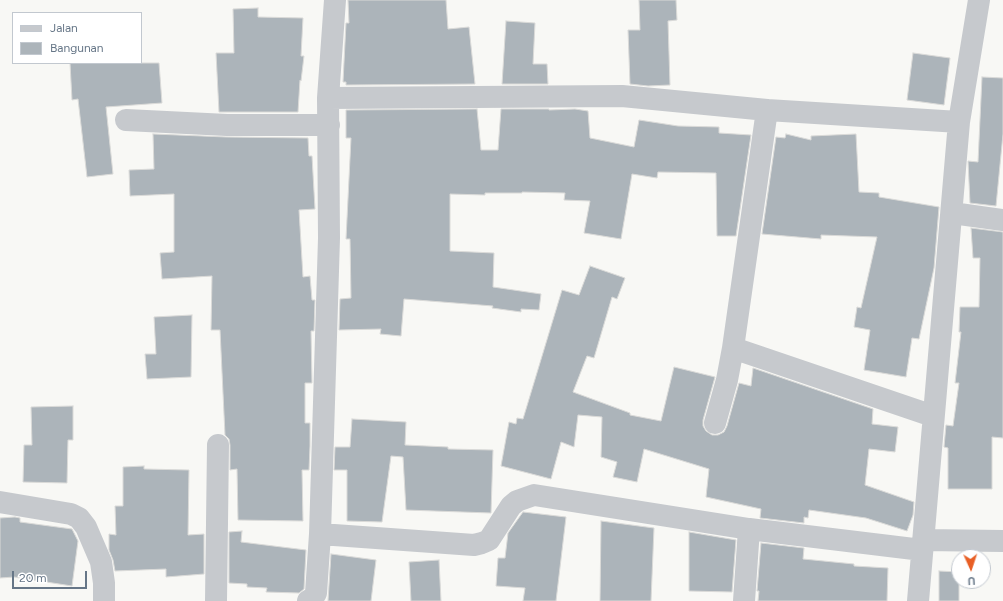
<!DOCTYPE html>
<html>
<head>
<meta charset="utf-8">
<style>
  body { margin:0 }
  #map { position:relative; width:1003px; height:601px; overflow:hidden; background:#f8f8f5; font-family:Figtree,sans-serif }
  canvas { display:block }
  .legend { position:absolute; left:12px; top:12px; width:130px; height:52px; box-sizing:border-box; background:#fff; border:1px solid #c2c8cf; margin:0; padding:5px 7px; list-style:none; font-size:12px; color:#667687 }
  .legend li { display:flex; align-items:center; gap:8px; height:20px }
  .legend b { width:20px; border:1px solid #c2c8cf }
  .north { position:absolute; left:951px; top:549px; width:40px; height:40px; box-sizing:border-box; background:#fff; border:1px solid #c2c8cf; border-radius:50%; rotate:177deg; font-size:11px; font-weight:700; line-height:16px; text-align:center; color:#667687 }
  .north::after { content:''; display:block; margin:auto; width:14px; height:18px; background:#e85f25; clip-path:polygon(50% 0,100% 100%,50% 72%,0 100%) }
  .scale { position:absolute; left:12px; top:571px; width:75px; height:18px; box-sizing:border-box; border:2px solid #667687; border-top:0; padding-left:5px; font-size:12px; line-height:14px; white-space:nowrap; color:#667687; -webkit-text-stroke:3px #fff; paint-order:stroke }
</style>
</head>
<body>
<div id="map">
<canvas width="1003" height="601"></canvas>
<ul class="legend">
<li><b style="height:5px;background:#c6c9cd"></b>Jalan</li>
<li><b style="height:11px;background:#acb4ba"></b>Bangunan</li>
</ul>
<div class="north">U</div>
<div class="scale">20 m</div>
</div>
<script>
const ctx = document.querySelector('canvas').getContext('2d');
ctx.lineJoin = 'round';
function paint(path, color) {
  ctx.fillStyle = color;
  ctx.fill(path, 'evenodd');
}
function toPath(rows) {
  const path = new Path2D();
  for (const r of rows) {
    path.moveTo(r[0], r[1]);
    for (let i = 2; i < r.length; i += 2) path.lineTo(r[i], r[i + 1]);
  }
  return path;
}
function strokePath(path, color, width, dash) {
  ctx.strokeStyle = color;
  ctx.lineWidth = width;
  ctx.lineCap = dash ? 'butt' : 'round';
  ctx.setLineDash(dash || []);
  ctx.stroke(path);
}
const building = toPath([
  [348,0,446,0,448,29,469,27,475,84,346,85,346,82,343,82,346,23,349,23,348,0],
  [639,0,676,0,677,20,668,21,670,85,648,86,630,84,628,30,640,30,639,0],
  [258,8,258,17,303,18,301,56,304,56,301,81,300,80,298,112,219,112,216,53,234,53,233,9,258,8],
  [506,21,535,23,533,64,547,64,548,84,502,84,506,21],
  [913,53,950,58,944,105,907,100,913,53],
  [70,63,159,63,162,103,106,107,113,174,87,177,78,99,72,100,70,63],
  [982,77,1003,78,1003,134,996,206,970,203,968,161,978,162,982,77],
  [477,109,481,150,498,150,501,109,549,109,549,110,575,109,588,111,590,138,634,147,639,120,678,126,719,127,719,133,751,135,736,236,717,236,716,173,658,172,657,178,632,174,621,239,584,233,590,201,564,200,565,193,522,192,522,193,485,193,485,195,450,194,450,251,494,253,493,287,541,294,539,310,521,309,521,312,492,308,493,306,404,299,401,336,380,334,381,329,339,330,340,299,351,298,350,239,346,239,351,138,346,138,346,110,477,109],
  [153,134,226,137,308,138,309,156,312,156,315,209,299,210,303,277,310,276,312,300,315,300,314,331,311,331,312,383,305,383,305,423,310,423,310,446,309,470,302,470,303,521,238,520,237,469,230,470,230,445,229,439,225,435,220,330,211,330,212,276,162,279,160,253,174,252,174,194,130,196,129,170,154,169,153,134],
  [786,134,811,140,811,136,856,134,859,192,879,193,879,197,939,207,934,268,919,339,912,338,906,377,864,370,870,330,854,327,857,307,861,308,877,237,821,235,821,239,762,234,776,137,785,138,786,134],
  [971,228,1003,232,1003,438,992,437,992,489,948,489,948,448,944,447,946,425,953,426,959,383,955,383,961,332,959,332,960,307,979,307,980,258,973,258,971,228],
  [590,266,625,278,617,299,612,297,594,358,587,356,573,392,630,413,630,415,661,421,674,367,715,377,703,420,703,426,706,431,712,435,718,435,724,432,727,426,739,383,751,386,753,368,873,409,872,424,898,427,895,452,869,449,865,485,914,502,913,515,907,531,866,518,809,510,808,518,804,517,804,523,760,518,761,509,706,497,709,469,644,449,637,482,613,477,617,462,601,457,602,417,578,415,574,447,561,442,551,479,501,466,509,422,516,424,517,418,523,419,562,290,579,295,590,266],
  [192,315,191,377,147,379,145,354,156,354,154,317,192,315],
  [73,406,73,440,68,440,67,483,23,482,24,445,32,445,31,407,73,406],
  [352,419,406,422,405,445,448,447,448,449,493,450,491,513,406,510,403,457,391,456,382,522,347,521,347,470,334,470,335,447,350,447,352,419],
  [144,466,144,469,189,470,188,535,204,534,204,574,166,577,166,569,115,571,113,560,109,550,109,534,116,535,115,506,123,506,123,467,144,466],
  [523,512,566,517,556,601,523,601,525,588,496,586,498,558,505,558,508,533,523,512],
  [15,517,20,518,20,522,72,529,78,541,72,586,14,577,0,578,0,518,15,517],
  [601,521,654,528,651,601,600,601,601,521],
  [242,531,241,542,306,550,304,589,299,593,266,592,267,588,247,587,247,584,229,583,229,532,242,531],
  [689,532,736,540,732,592,689,591,689,532],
  [761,543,804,548,803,559,854,564,854,566,888,568,887,601,758,601,759,591,757,591,761,543],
  [331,554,376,560,371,601,328,601,331,554],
  [439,560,441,601,411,601,409,562,439,560],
  [939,571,959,572,959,601,939,601,939,571]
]);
paint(building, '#acb4ba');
strokePath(building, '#dadad8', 1);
strokePath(toPath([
  [335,0,328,98,622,96,767,110,959,122],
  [767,110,733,348,933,416],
  [126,120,227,125,329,125],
  [952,213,1003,220],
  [715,423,727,380,733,348],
  [0,502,71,514,79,518,86,527,101,562,104,583,104,601],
  [320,534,474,545,482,543,489,540,511,506,517,501,534,495,749,529,922,550],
  [923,540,1003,541],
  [216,601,218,445],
  [308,601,313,598,316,593,320,534,329,238,328,98],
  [744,601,749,529],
  [918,601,959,122,979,0]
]), '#c6c9cd', 22);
</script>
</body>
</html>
